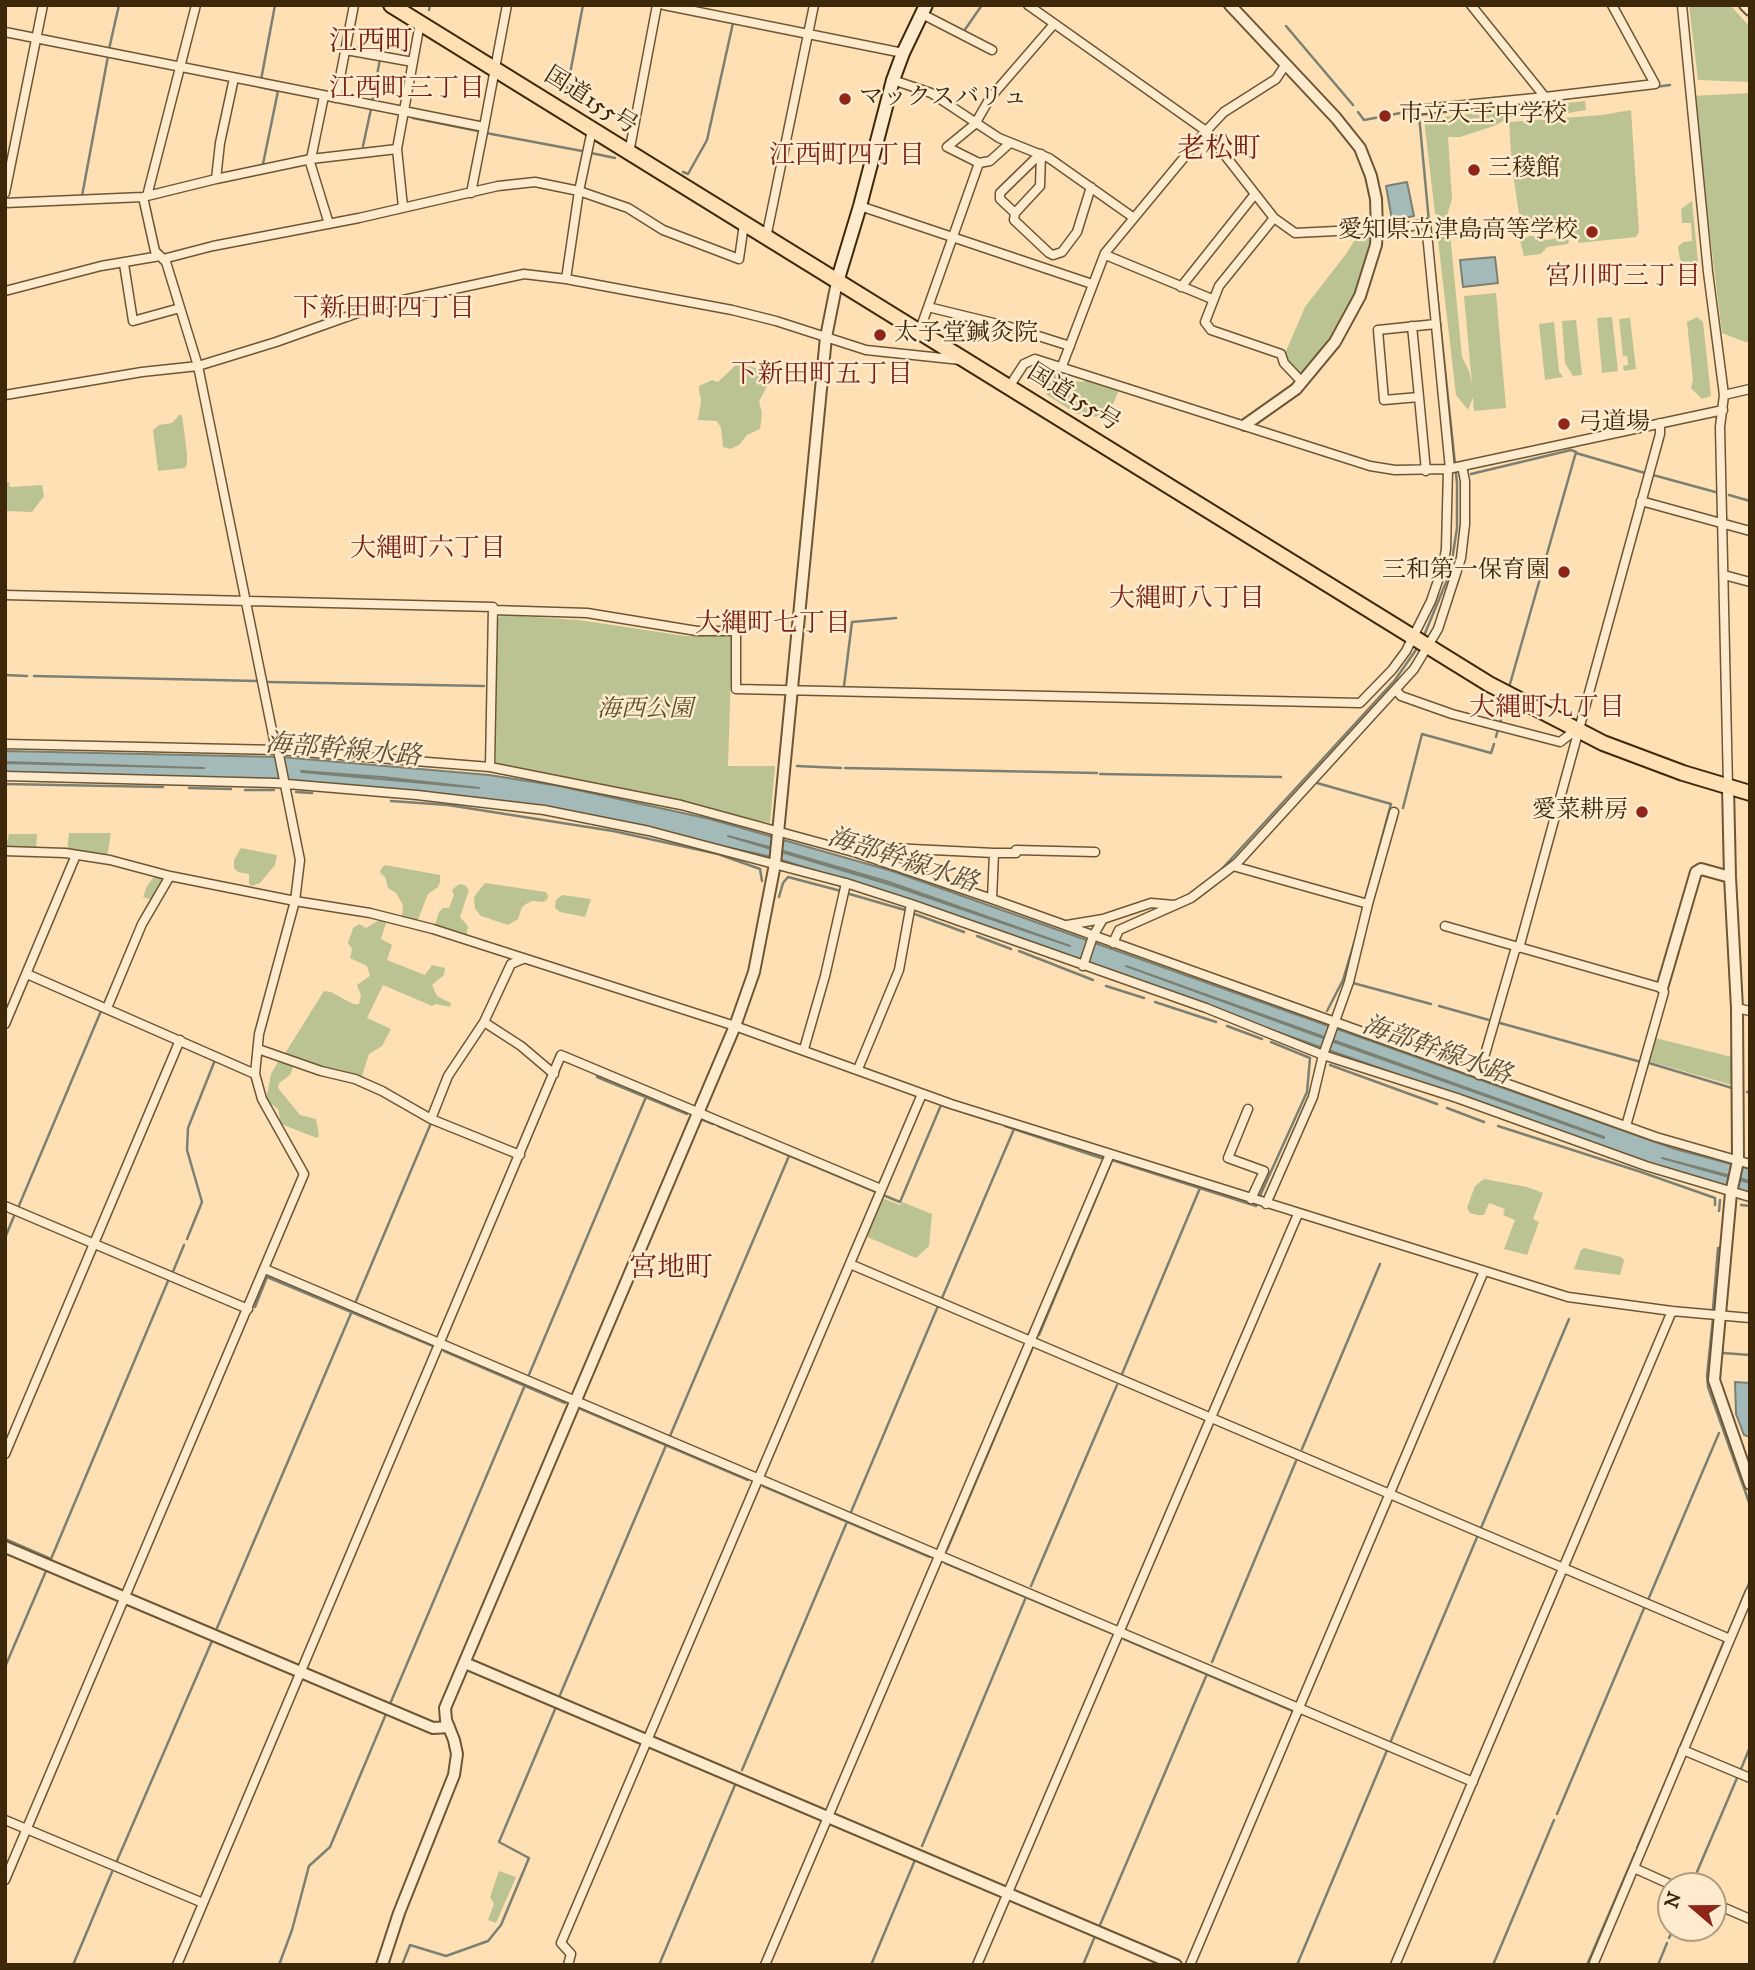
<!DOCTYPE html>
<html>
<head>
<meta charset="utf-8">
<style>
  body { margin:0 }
  #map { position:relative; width:1755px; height:1970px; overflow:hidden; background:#fee0b4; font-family:"IM FELL DW Pica",serif }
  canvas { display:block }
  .frame { position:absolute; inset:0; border:7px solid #3d2809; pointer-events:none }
  .north { position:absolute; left:1657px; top:1872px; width:70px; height:70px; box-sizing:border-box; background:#feebce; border:2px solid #b19d7f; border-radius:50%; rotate:290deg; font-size:19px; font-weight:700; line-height:28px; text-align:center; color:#3d2809 }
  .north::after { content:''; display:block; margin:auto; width:24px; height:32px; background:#8f2418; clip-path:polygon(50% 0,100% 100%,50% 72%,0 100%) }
</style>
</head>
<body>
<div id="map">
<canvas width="1755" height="1970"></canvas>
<div class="frame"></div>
<div class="north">N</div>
</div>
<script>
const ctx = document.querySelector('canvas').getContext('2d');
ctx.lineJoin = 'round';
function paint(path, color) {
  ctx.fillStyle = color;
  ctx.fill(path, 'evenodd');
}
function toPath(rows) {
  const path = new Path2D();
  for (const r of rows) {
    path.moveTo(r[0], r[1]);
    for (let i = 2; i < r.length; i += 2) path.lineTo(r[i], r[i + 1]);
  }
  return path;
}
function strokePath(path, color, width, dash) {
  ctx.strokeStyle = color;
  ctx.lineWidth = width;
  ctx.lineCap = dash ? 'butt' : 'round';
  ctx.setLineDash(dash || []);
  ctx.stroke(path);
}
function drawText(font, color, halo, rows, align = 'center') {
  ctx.font = font + ' "IM FELL DW Pica","Noto Serif JP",serif';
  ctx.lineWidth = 5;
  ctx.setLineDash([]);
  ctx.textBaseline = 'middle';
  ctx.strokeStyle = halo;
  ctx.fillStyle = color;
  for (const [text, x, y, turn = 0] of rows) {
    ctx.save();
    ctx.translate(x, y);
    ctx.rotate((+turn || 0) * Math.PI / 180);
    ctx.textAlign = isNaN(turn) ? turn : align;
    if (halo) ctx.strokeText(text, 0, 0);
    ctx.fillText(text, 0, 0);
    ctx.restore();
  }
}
paint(toPath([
  [1689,5,1730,5,1750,27,1750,82,1698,80],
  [1750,93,1750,341,1745,342,1722,333,1693,96],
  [1585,101,1586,110,1545,117,1513,116,1494,126,1460,137,1448,137,1452,199,1448,212,1462,357,1469,371,1472,384,1464,296,1496,293,1506,408,1474,411,1473,397,1468,410,1456,395,1424,119],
  [1631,110,1639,232,1636,237,1579,243,1572,232,1522,234,1512,167,1509,122,1602,115],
  [1692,201,1698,262,1687,264,1680,260,1678,247,1683,242,1692,241,1691,223,1682,223,1681,209],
  [1368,234,1372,241,1359,287,1342,323,1302,374,1295,371,1288,365,1284,356,1305,307,1346,254,1358,235],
  [1529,236,1542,236,1546,240,1563,237,1569,240,1568,244,1547,247,1541,254,1524,256,1520,241],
  [1612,317,1618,371,1602,373,1597,318],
  [1697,317,1703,322,1711,396,1702,399,1691,388,1693,380,1687,322],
  [1630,318,1636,369,1624,371,1623,366,1628,365,1627,356,1623,356,1619,319],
  [1576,320,1582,375,1573,376,1565,363,1562,321],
  [1554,322,1559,371,1563,377,1545,380,1539,324],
  [737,364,766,370,771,378,759,402,762,413,760,429,747,435,739,445,730,449,723,447,721,428,717,421,698,420,701,400,699,390,699,386,712,380,718,382],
  [1055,370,1070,380,1082,382,1089,380,1119,390,1113,404,1101,416,1090,417,1076,413,1064,406,1047,395,1036,380,1047,371],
  [179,415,182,415,187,454,187,464,185,468,158,471,153,430,159,425,172,423],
  [5,482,9,482,10,487,42,485,44,496,32,512,5,511],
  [502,615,579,620,685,636,729,636,732,638,728,766,775,766,770,823,604,785,497,766,496,761,497,619],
  [69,833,111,833,107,857,100,853,96,855,67,851],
  [9,834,37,834,36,850,5,849],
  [241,848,277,855,275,865,260,883,252,886,249,884,249,874,238,872,234,868,234,860],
  [385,865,440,875,440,882,438,887,428,894,417,922,402,916,403,905,396,893,388,888,385,877,381,874,380,870],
  [156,874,164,877,164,881,153,900,143,897,147,886],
  [485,883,546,892,548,896,547,900,543,902,532,901,526,904,522,907,518,919,508,925,481,916,475,909,474,897],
  [459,884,465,885,469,890,460,917,468,926,466,938,434,928,439,912,443,908,449,908,454,895,452,890],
  [562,895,591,899,585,917,560,912,555,908,556,900],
  [381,919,386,923,381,939,392,945,387,960,425,975,432,965,445,968,444,975,432,985,437,996,451,1003,450,1007,436,1004,432,1006,383,985,367,1018,391,1029,382,1046,369,1054,361,1079,322,1069,284,1055,324,991,331,992,353,1004,359,1004,361,995,357,985,370,976,367,966,350,958,352,949,348,943,353,928,359,924,366,928],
  [1655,1038,1732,1057,1732,1085,1648,1061],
  [279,1060,293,1067,290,1075,279,1083,278,1088,300,1115,316,1119,319,1135,317,1138,281,1124,278,1109,266,1100,271,1074],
  [1484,1179,1527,1187,1543,1193,1533,1219,1539,1222,1527,1255,1504,1249,1515,1220,1503,1215,1505,1209,1489,1203,1484,1215,1477,1215,1470,1213,1467,1208,1475,1186],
  [882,1198,900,1205,902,1202,932,1214,929,1246,916,1258,865,1236],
  [1584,1248,1621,1257,1624,1260,1620,1275,1574,1269,1581,1250],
  [499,1871,516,1877,496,1923,488,1920,494,1904,490,1897]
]), '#bac391');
const water = toPath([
  [1407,182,1414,216,1392,220,1386,186,1407,182],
  [1495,257,1498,283,1463,287,1460,260,1495,257],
  [5,751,281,757,489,775,559,786,710,819,892,871,1675,1149,1750,1169,1750,1181,1662,1158,1750,1183,1750,1193,1647,1163,886,893,772,857,549,808,478,798,285,781,5,773,5,763,204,768,5,762,5,751],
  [301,771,382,777,479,788,302,772,301,771],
  [728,836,773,848,889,882,1070,946,888,884,728,836],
  [1126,966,1604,1137,1604,1138,1334,1042,1126,966],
  [1735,1382,1750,1383,1750,1437,1744,1435,1736,1414,1735,1382]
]);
paint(water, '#a4bab8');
strokePath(water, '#7b8072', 2);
strokePath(toPath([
  [429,10,430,5],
  [1286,26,1353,105],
  [964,31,982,5],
  [109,49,119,5],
  [261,80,275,5],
  [260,87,278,91,263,164],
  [566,95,583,5],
  [1589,96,1670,85],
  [372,102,380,59,382,60],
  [1358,112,1364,120,1411,111],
  [413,118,478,131],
  [486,133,582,151],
  [363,146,371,109],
  [591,153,615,158],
  [683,172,688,174,707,140,733,23],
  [82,196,108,56],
  [1429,222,1419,115,1513,104],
  [1576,453,1645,473],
  [1471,474,1571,450,1576,452,1510,684],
  [1653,475,1719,493],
  [1729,495,1750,501],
  [1423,638,1450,573,1457,528,1457,483,1432,246],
  [5,675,27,676],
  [34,676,258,681],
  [268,682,484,686],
  [844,686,852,622,896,618],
  [1500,723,1505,704],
  [1496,737,1498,729],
  [797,766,841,768],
  [845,768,1097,773],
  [1100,774,1281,777],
  [1317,783,1391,804,1365,900],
  [5,784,163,787],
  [189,788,231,789],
  [245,790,274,790],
  [296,792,312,793],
  [391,801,448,805,613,831,718,854,760,869,762,881],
  [1403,808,1422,734,1491,753,1494,744],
  [1221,870,1395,680,1418,647],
  [846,893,905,910],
  [779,897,783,883,788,877,841,891],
  [912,913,964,932],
  [142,916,154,895],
  [977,936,1011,949],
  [1019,951,1093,980],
  [1353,983,1431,1004],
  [1106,986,1144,998],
  [105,1002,139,922],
  [1155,1002,1216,1022],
  [1439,1006,1489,1020],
  [1327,1011,1343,980,1360,923],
  [1500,1023,1641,1062],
  [1227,1026,1262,1039],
  [1649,1063,1732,1088],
  [1330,1065,1437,1104],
  [597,1077,687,1114],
  [1747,1092,1750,1092],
  [1447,1108,1484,1122],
  [703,1120,713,1124],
  [718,1126,740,1135],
  [1005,1126,1014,1129],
  [1498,1126,1641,1172,1715,1198,1715,1205],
  [745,1137,876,1192],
  [883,1195,900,1202,941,1105,997,1123],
  [1259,1198,1307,1092,1310,1058,1271,1042],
  [1741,1205,1750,1206],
  [18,1208,101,1011],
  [1719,1211,1720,1200],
  [5,1238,14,1216],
  [187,1239,202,1202,187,1150,188,1128,215,1060],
  [172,1274,184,1245],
  [942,1298,1014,1129,1104,1159],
  [356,1301,431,1123],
  [255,1307,267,1277,433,1346],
  [1713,1309,1718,1248],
  [1713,1318,1707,1376,1708,1387,1750,1505],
  [1039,1335,1112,1160,1256,1206,1257,1204],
  [444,1351,565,1403],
  [1723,1353,1750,1355],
  [1122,1374,1200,1188],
  [528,1377,646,1097],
  [581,1409,748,1480],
  [670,1436,789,1156],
  [1302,1449,1380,1264],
  [763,1486,930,1557],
  [851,1512,938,1306],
  [1481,1528,1569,1319],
  [5,1539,51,1559,168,1281],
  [947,1550,1032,1349],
  [945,1563,1111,1633],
  [1031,1586,1117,1385],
  [1648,1600,1719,1433],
  [217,1628,352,1311],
  [1728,1634,1750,1581],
  [1124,1639,1293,1711],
  [1212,1662,1296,1461],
  [5,1667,46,1571],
  [560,1695,667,1443],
  [390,1704,525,1385],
  [1390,1743,1478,1535],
  [1672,1766,1725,1639],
  [1741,1769,1750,1747],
  [742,1770,847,1522],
  [1557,1814,1645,1606],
  [922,1846,1026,1597],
  [1637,1848,1671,1769],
  [116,1863,212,1641],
  [1691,1886,1737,1778],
  [1100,1925,1207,1674],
  [1669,1938,1674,1928],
  [73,1965,112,1872],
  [279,1965,292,1930,309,1866,330,1847,386,1714],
  [402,1965,410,1945,446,1956,488,1941,501,1925,529,1858,499,1842,556,1707],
  [659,1965,735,1785],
  [871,1965,915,1860],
  [1083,1965,1095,1936],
  [1297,1965,1388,1748],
  [1493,1965,1554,1820],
  [1587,1965,1635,1853],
  [1658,1965,1667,1943]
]), '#7b8072', 2.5);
const minor = toPath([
  [664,5,903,53],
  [1028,5,1206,131,1274,218,1295,233,1377,229,1388,231,1426,223,1450,469],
  [1471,5,1545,97,1655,84,1612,5],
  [1682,5,1708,272,1724,395,1720,427,1728,787],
  [922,14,992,50],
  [5,32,484,127,471,193],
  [346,50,413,62],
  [893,80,931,93,999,138,1049,158,1134,218],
  [336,98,354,5],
  [1414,110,1545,97],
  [484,127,507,5],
  [1010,143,990,161,979,163,928,307,1010,327,1070,346],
  [629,153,657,5],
  [1041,154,1040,186,1015,213,1014,220,1049,253,1053,255,1062,252,1077,232,1091,187],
  [309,159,329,224],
  [311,159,324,96],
  [979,163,947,147,975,124,990,98,1054,24],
  [216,179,220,143,234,78],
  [5,193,43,5],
  [147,196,196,5],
  [143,197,155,251,166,262,198,366,276,750],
  [5,203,143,197,216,179,311,159,397,149],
  [860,206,1092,284],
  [403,207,397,149,420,23],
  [1015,213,1000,199,1000,193,1040,154],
  [1274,218,1219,286,1205,322,1211,330,1281,354,1284,363,1302,382],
  [766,238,814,5],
  [1105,253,1108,256,1212,299],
  [163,259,213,246,359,218,498,186,535,182,579,191,628,208,663,230,739,259,744,224],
  [124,264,133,321,180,308],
  [566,279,579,191,592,130],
  [1181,287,1255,194],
  [5,291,101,266,160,256],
  [1412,326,1419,397],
  [919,332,928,307],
  [1062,366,1105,253,1206,131,1224,112,1276,79,1286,64],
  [1009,387,1024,364,1035,359,1370,466,1395,470,1448,469,1723,410],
  [5,395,142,372,198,366,276,342,380,305,524,274,566,279,732,310,776,321,866,350,961,360],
  [1724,395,1750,389],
  [1426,471,1419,397,1384,400,1378,330,1436,324],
  [1641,501,1750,531],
  [1724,575,1750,582],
  [5,595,493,607,490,767],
  [493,610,587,613,697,631,736,631,736,689,1360,703,1392,670,1406,651,1431,601,1443,566,1446,549,1448,469],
  [1396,690,1401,696,1452,714,1560,742,1577,729],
  [5,744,278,750,490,767,681,805,857,853,992,899,1656,1137,1750,1164],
  [5,776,275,783,417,795,544,810,649,831,846,883,911,904,1206,1008,1323,1055,1457,1098,1646,1166,1750,1197],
  [5,851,65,853,110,860,170,876,295,901,370,913,433,929,735,1026,951,1104,1568,1297,1672,1311,1750,1318],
  [857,853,870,849,892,848,994,853,992,899],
  [994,853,1016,853,1016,850,1095,852],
  [1233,866,1368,904,1349,982,1323,1055,1313,1097,1266,1204],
  [1368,904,1394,812],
  [1067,925,1103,919],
  [1445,926,1662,988,1664,992,1626,1126],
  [1113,943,1119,930,1191,898,1237,863,1414,669,1438,629,1461,558,1465,524,1465,481,1462,466],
  [1519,948,1660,434,1660,423],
  [1083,966,1093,936,1103,919,1151,903,1174,905],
  [27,974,255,1074],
  [107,1008,142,924,170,876],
  [1737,1008,1750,1011],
  [484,1022,521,1046,554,1074],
  [5,1024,76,855],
  [258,1049,321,1071,355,1079,382,1091,431,1119,520,1155],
  [804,1049,825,976,846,883],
  [858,1069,899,970,911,904],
  [1479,1075,1516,947],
  [1248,1109,1228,1158,1264,1171,1251,1199],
  [431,1119,448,1076,484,1022,511,964,523,959],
  [5,1206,248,1309],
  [850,1264,1730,1639],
  [265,1269,1473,1782],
  [5,1454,180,1040],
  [1683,1750,1750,1778],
  [5,1820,203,1903],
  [1634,1868,1674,1886],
  [5,1880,304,1174,262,1099,255,1074,259,1034,295,901,300,860,278,750],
  [1713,1903,1750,1919],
  [177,1965,561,1055,881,1189],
  [568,1965,571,1954,561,1943,922,1094],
  [765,1965,1110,1154],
  [977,1965,1298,1214],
  [1190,1965,1484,1271],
  [1395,1965,1672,1311],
  [1593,1965,1750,1592]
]);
const tertiary = toPath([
  [1230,5,1336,118,1360,148,1371,176,1376,199,1377,229,1376,245,1360,296,1335,342,1296,389,1245,425],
  [1745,5,1750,10],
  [1728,787,1730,877,1737,1008,1738,1161,1731,1193,1714,1380,1750,1484],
  [1662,988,1696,872,1701,869,1730,877],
  [5,1547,433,1728,449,1727],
  [465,1663,1176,1965],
  [382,1965,399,1913,454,1775,457,1754,454,1740,446,1720,445,1708,735,1026,754,972,775,864,826,337,837,282]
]);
const secondary = toPath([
  [837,282,860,206,893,80,903,53,926,5]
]);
const trunk = toPath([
  [391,5,1489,684,1603,743,1683,773,1750,793]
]);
strokePath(minor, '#6d5634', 11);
strokePath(tertiary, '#6d5634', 14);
strokePath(secondary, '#3d2809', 16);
strokePath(trunk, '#3d2809', 18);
strokePath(minor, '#feebce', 8);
strokePath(tertiary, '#feebce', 10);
strokePath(secondary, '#feebce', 12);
strokePath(trunk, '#fee0b4', 14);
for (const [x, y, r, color] of [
  [845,99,7,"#8f2418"],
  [1385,116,7,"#8f2418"],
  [1474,170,7,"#8f2418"],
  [1592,232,7,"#8f2418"],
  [880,335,7,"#8f2418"],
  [1564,424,7,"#8f2418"],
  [1564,572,7,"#8f2418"],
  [1642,812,7,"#8f2418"]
]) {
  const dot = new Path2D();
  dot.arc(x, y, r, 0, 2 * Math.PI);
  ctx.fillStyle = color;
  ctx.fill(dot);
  strokePath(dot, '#feebce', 2.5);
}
drawText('24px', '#3d2809', '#feebce', [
  ["マックスバリュ",859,99],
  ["市立天王中学校",1399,116],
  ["三稜館",1488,170],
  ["愛知県立津島高等学校",1578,232,"right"],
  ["太子堂鍼灸院",894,335],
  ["弓道場",1578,424],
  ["三和第一保育園",1550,572,"right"],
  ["愛菜耕房",1628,812,"right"]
], 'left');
drawText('24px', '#3d2809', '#feebce', [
  ["国道155号",590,102,32],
  ["国道155号",1073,399,32]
]);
drawText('italic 24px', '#5c4f2b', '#feebce', [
  ["海西公園",645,711]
]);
drawText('26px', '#7a1f14', '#feebce', [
  ["江西町三丁目",407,91],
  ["江西町四丁目",847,158],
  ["宮川町三丁目",1623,279],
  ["下新田町四丁目",384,311],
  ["下新田町五丁目",822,377],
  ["大縄町六丁目",428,551],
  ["大縄町八丁目",1187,601],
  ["大縄町七丁目",773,626],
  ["大縄町九丁目",1547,710]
]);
drawText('italic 26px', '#574c35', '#feebce', [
  ["海部幹線水路",343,752,5],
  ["海部幹線水路",902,862,18],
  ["海部幹線水路",1436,1052,20]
]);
drawText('28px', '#7a1f14', '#feebce', [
  ["江西町",371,44],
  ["老松町",1219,151],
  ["宮地町",671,1270]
]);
</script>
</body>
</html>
